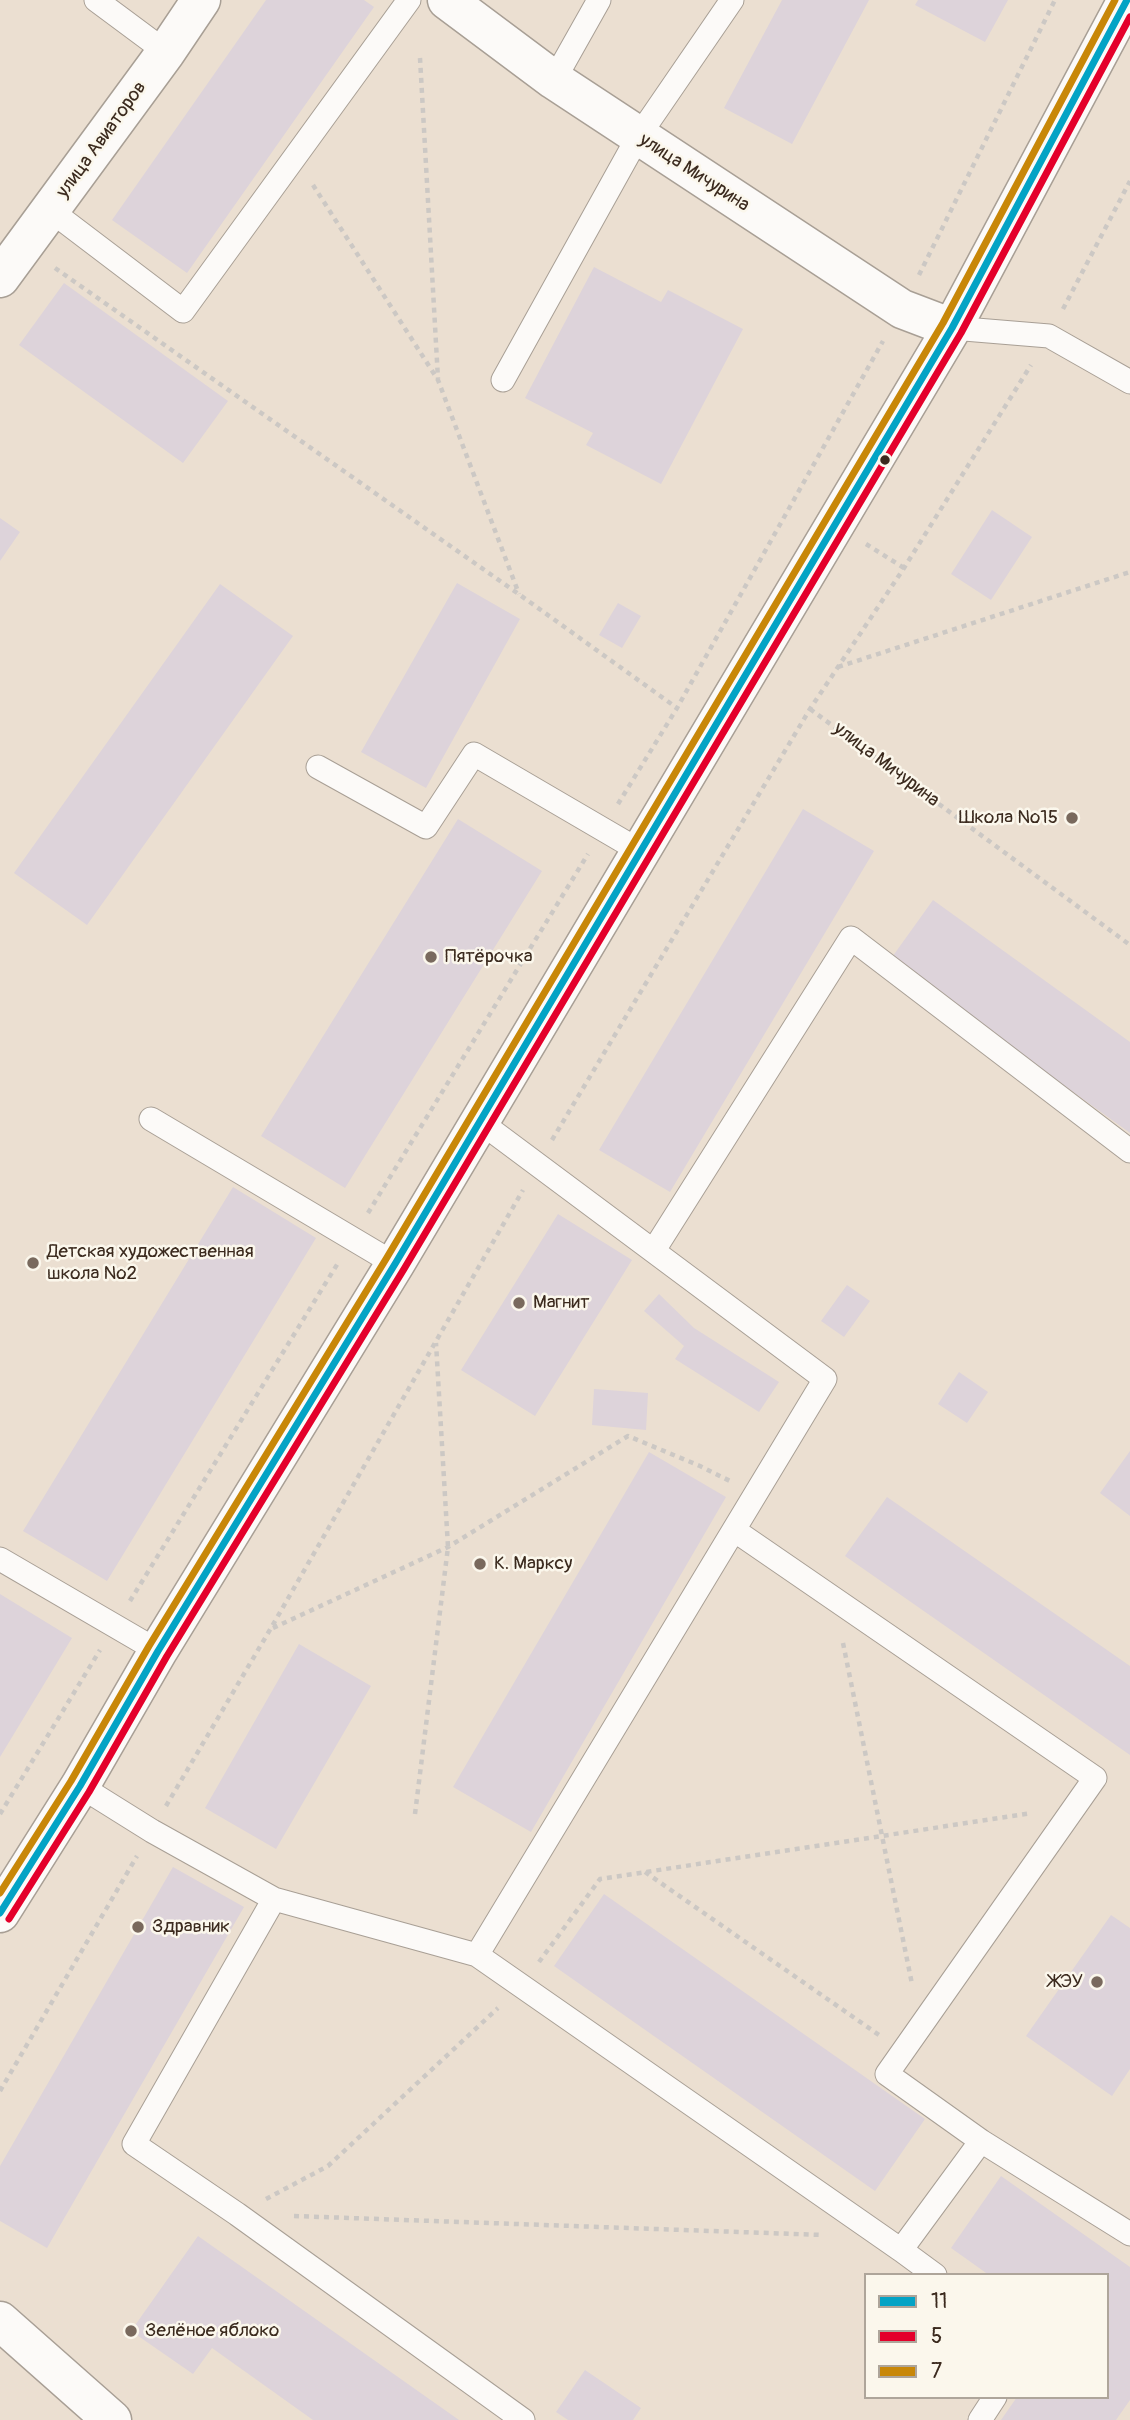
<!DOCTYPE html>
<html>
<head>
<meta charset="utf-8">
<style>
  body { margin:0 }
  #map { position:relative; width:1130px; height:2420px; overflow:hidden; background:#ebdfd1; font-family:Pangolin,sans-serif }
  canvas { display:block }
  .legend { position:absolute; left:864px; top:2273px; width:245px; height:126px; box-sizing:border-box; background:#fbf7ec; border:2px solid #aea59a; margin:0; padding:9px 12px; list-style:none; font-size:21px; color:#3b2a1e }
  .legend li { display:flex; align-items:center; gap:14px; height:35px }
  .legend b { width:35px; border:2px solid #aea59a }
</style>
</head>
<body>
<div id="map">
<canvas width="1130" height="2420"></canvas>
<ul class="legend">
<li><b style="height:9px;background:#03a3c5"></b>11</li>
<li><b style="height:9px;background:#e4002b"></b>5</li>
<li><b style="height:9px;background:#c88708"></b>7</li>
</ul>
</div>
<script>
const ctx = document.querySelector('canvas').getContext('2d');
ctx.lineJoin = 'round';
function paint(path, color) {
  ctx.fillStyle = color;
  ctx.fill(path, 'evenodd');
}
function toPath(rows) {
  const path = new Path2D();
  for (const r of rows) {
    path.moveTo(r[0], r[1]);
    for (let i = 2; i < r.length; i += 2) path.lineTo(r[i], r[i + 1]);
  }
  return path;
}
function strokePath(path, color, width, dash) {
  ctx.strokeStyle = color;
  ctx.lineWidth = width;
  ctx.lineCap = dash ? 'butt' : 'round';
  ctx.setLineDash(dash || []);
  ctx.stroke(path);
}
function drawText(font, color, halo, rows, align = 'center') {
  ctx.font = font + ' Pangolin,sans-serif';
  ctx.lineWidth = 5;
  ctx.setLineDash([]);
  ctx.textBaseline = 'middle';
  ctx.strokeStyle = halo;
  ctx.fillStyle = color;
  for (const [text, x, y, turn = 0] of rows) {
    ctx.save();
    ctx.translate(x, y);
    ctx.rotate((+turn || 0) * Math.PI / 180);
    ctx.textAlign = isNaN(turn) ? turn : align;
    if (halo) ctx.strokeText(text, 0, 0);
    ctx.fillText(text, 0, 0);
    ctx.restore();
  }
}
paint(toPath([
  [266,0,364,0,374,7,187,273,112,220],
  [782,0,869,0,792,144,724,108],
  [918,0,1008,0,985,42,915,5],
  [594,267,661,302,668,290,743,329,661,484,586,445,593,433,525,398],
  [64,283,228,401,183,463,19,345],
  [992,510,1032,537,991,600,951,574],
  [0,518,20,532,0,561],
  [457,583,520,619,426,788,361,752],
  [220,584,293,636,87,925,14,873],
  [618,603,641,616,622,648,599,635],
  [803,809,874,851,670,1192,599,1150],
  [458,819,542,871,345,1188,261,1136],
  [933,900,1130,1042,1130,1133,890,960],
  [233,1187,316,1238,107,1581,23,1531],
  [558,1214,632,1260,535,1416,461,1370],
  [847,1285,870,1301,844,1337,821,1321],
  [659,1294,694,1328,779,1382,759,1412,675,1359,684,1346,644,1311],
  [959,1372,988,1392,967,1423,938,1404],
  [594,1389,648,1393,646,1430,592,1425],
  [1130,1451,1130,1516,1100,1493],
  [649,1452,726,1497,531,1832,453,1787],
  [887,1497,1130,1666,1130,1755,845,1556],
  [0,1594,72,1638,0,1757],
  [299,1644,371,1686,276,1849,205,1808],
  [173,1867,244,1907,47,2248,0,2221,0,2166],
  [604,1894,925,2119,875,2191,554,1966],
  [1111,1915,1130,1928,1130,2069,1112,2096,1026,2036],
  [1001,2176,1130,2267,1130,2400,1116,2420,1001,2420,1017,2397,1107,2397,1107,2275,989,2275,951,2248],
  [198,2236,459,2420,313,2420,212,2348,193,2374,131,2331],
  [585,2370,641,2408,633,2420,568,2420,556,2412]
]), '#ddd3da');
const service = toPath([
  [96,0,166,52],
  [554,80,599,0],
  [50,210,183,311,409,0],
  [952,328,1049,336,1130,382],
  [503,380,638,137,732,0],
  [318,767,426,827,474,754,640,851],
  [151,1119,395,1264],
  [654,1250,851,938,1130,1151],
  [734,1530,1095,1778,887,2074,981,2141],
  [0,1559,158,1651],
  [80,1786,152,1831,274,1899,477,1955,825,1379,479,1121],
  [274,1899,134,2144,237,2214,523,2420],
  [477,1955,901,2250,981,2141,1130,2234],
  [901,2250,935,2275],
  [980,2420,995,2397]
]);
const minor = toPath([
  [0,278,166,52,201,0],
  [0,2321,112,2420]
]);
const tertiary = toPath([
  [447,0,554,80,902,309,952,328],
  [0,1913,80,1786,158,1651,395,1264,952,328,1127,0]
]);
strokePath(service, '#a89f95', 25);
strokePath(minor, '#a89f95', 41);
strokePath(tertiary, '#a89f95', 41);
strokePath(toPath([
  [420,58,438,379],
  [313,185,438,380,519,594],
  [55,268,520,595,677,708],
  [919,275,1055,0],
  [1063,309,1130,181],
  [866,544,904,568],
  [838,667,1130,572],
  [810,709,1130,945],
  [618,804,677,708,883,341],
  [552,1140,810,709,904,568,1031,365],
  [368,1213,588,854],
  [130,1601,338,1263],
  [273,1628,448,1547,628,1436,700,1466,730,1481],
  [843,1643,912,1984],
  [166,1806,271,1628,523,1190],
  [0,1814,100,1650],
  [415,1814,448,1547,436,1343],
  [645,1872,879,2035],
  [539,1962,600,1879,1032,1813],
  [0,2091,137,1856],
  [266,2199,328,2166,498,2008],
  [294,2216,823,2235]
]), '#ccc8c4', 4.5, [5, 5]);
strokePath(service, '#fcfaf8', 23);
strokePath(minor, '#fcfaf8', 38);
strokePath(tertiary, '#fcfaf8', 38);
strokePath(toPath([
  [0,1913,80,1786,158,1651,395,1264,952,328,1127,0]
]), '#03a3c5', 7);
strokePath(toPath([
  [9,1919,89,1792,167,1656,404,1269,961,333,1130,17]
]), '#e4002b', 7);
strokePath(toPath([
  [0,1893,71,1781,149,1646,386,1259,943,323,1115,0]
]), '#c88708', 7);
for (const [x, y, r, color] of [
  [885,460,6,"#3b2a1e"],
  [1072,818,7,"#79695d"],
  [431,957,7,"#79695d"],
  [33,1263,7,"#79695d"],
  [519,1303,7,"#79695d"],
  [480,1564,7,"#79695d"],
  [138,1927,7,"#79695d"],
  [1097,1982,7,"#79695d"],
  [131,2331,7,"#79695d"]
]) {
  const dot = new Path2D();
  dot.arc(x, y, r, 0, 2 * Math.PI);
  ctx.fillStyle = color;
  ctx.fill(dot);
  strokePath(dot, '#fbf7ec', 2.5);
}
drawText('19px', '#3b2a1e', '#fbf7ec', [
  ["улица Авиаторов",102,140,-54],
  ["улица Мичурина",694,173,33],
  ["улица Мичурина",886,765,37]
]);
drawText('19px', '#3b2a1e', '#fbf7ec', [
  ["Школа №15",1058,818,"right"],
  ["Пятёрочка",445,957],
  ["Детская художественная",47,1252],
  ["школа №2",47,1274],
  ["Магнит",533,1303],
  ["К. Марксу",494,1564],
  ["Здравник",152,1927],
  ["ЖЭУ",1083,1982,"right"],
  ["Зелёное яблоко",145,2331]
], 'left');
</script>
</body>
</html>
